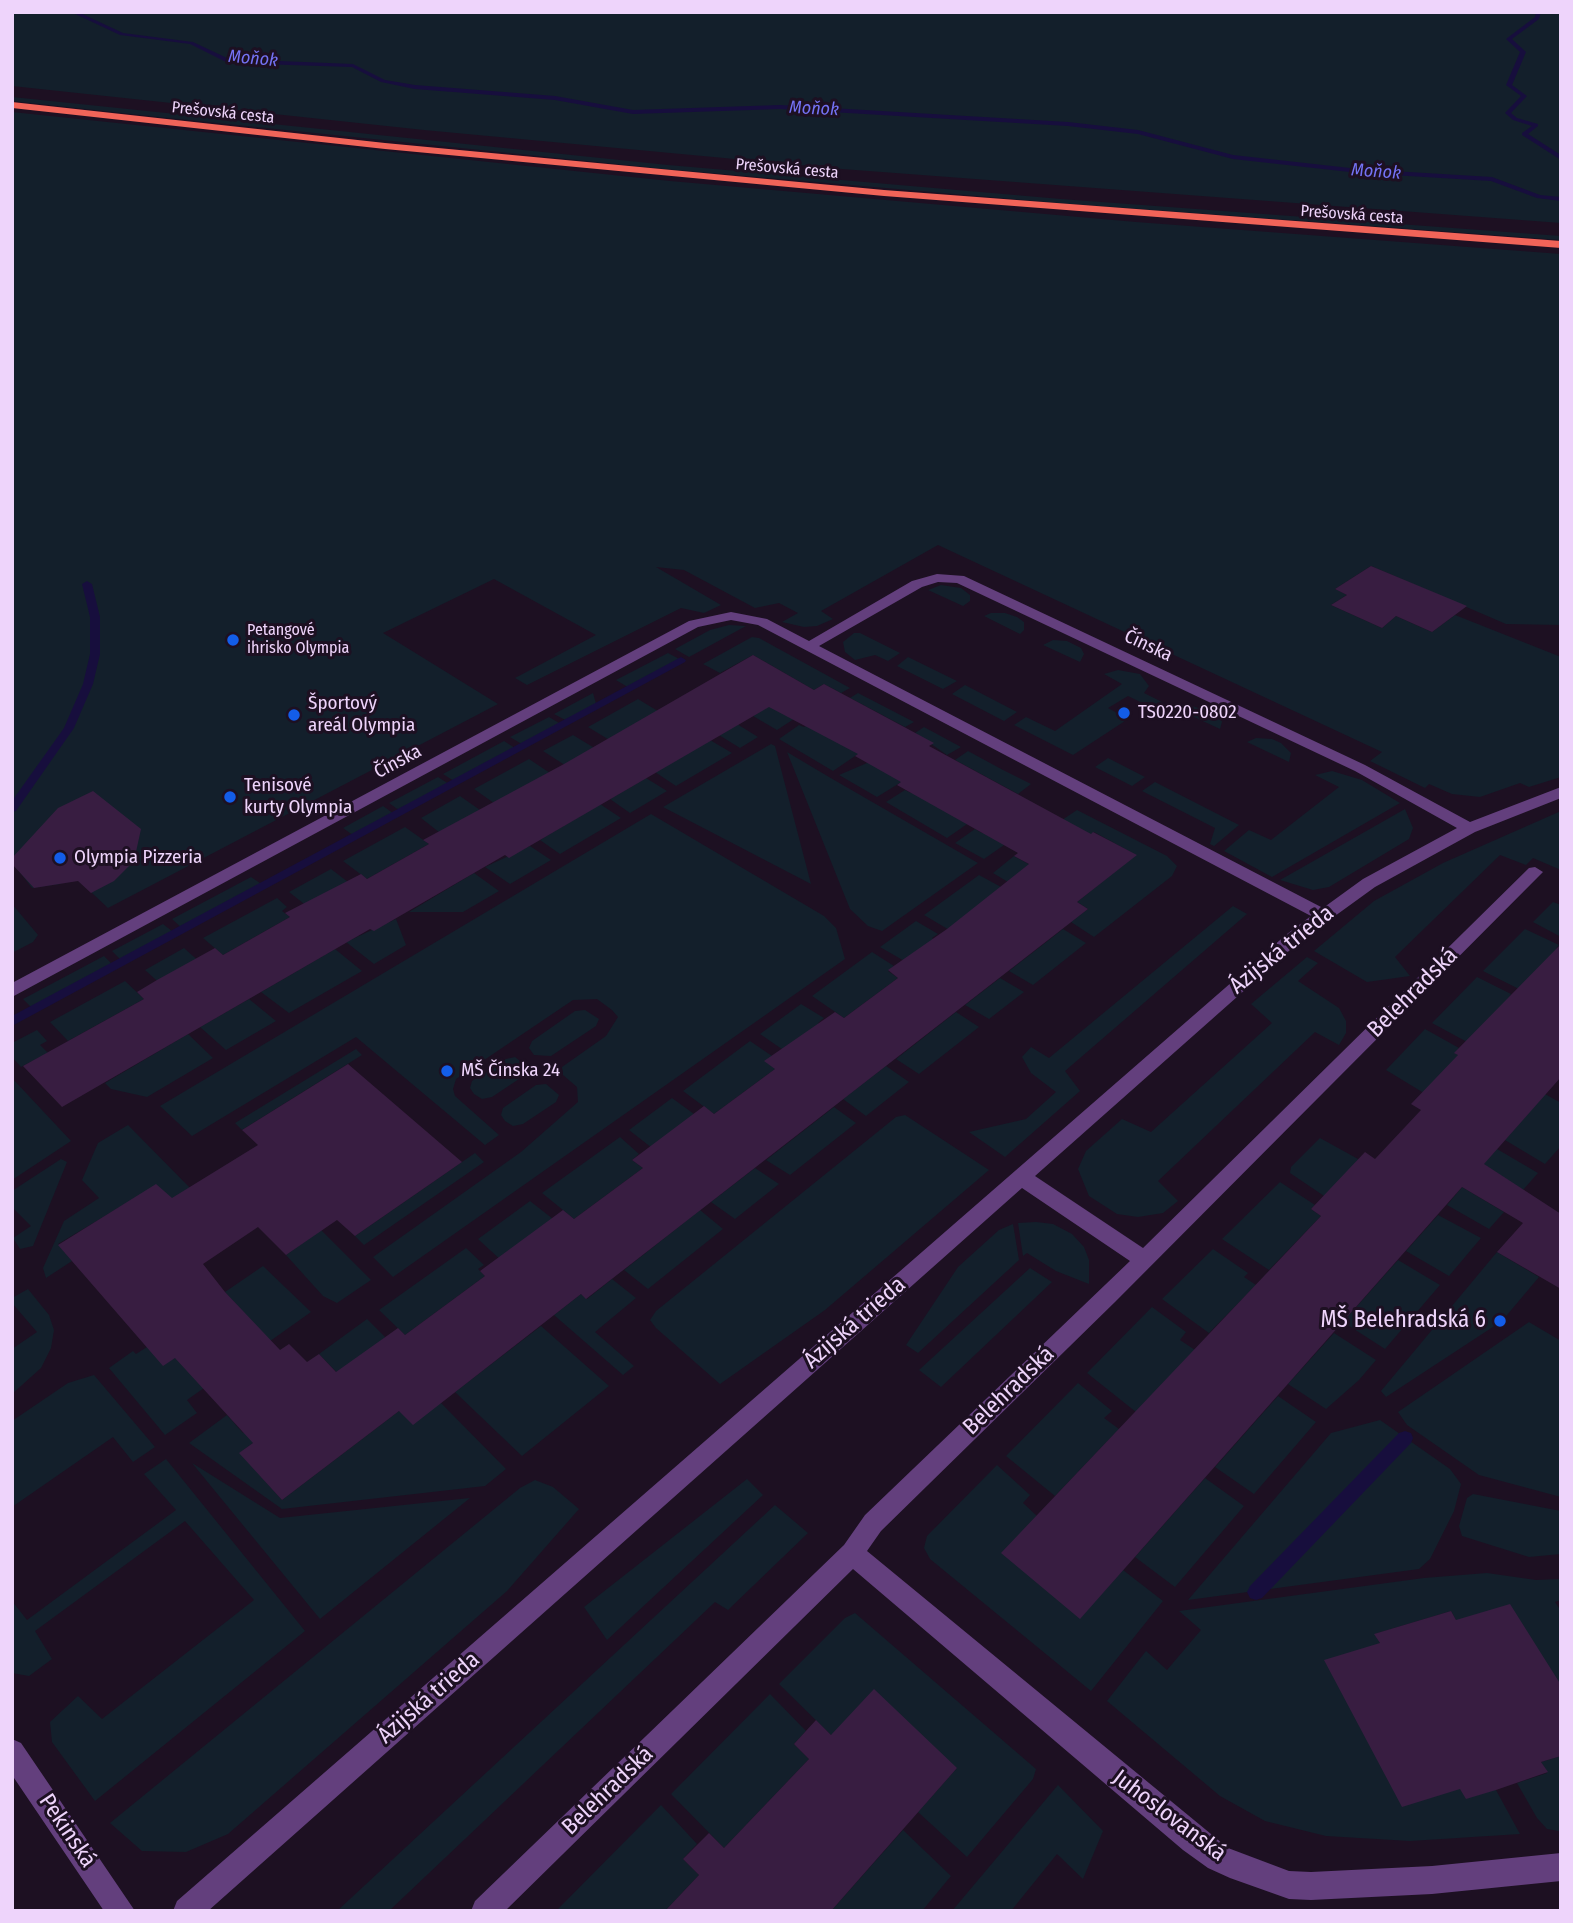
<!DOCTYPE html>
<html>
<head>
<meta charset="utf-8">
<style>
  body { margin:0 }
  #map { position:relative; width:1573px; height:1923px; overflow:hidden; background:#1d1022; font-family:"Fira Sans Condensed",sans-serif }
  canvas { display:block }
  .frame { position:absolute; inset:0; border:14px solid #eed4fb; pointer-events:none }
</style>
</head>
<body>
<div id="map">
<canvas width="1573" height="1923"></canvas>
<div class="frame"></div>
</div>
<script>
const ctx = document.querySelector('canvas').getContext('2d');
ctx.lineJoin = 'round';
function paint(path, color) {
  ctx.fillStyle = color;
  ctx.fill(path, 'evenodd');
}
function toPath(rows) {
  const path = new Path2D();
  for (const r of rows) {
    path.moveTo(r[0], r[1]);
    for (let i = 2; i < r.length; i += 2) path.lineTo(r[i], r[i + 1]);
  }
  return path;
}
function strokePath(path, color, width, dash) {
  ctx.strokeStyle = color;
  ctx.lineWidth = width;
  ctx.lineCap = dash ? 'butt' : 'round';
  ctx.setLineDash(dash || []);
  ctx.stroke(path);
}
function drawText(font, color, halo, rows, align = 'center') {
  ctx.font = font + ' "Fira Sans Condensed",sans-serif';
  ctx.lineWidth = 6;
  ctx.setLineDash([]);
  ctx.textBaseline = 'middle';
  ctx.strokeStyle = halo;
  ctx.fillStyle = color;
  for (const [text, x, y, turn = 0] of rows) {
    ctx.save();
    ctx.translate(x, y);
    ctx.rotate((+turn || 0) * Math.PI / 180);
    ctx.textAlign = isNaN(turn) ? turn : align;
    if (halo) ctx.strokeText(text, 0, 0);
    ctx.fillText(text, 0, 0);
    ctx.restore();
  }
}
paint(toPath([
  [12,12,1561,12,1561,223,842,169,424,130,12,86],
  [12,97,668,165,1061,199,1561,236,1561,240,1059,203,665,169,159,117,12,101],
  [12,112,670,181,1136,222,1561,254,1561,625,1506,624,1371,566,1335,589,1347,595,1331,605,1382,628,1396,616,1432,632,1455,615,1561,657,1561,777,1529,787,1520,783,1480,797,1452,794,1429,784,1425,788,1370,761,1382,752,938,545,821,611,833,619,817,626,804,627,782,622,798,613,779,603,755,608,684,570,656,567,721,605,704,613,681,608,527,685,515,678,596,635,494,579,383,633,498,704,108,908,75,877,60,884,32,888,12,862],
  [941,585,961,588,970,595,970,601,963,606,928,590],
  [991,613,1005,613,1017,617,1024,622,1024,630,1020,634,984,616],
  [729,625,746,626,689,657,675,649,710,630],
  [854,633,860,633,900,653,888,661,875,655,855,660,845,652,843,642],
  [752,637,759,638,850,688,841,693,824,684,814,690,753,655,720,673,703,664],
  [1053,640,1067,641,1081,648,1084,654,1080,662,1043,645],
  [668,653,683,661,631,689,616,680],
  [908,657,957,681,943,689,897,666],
  [1118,670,1140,674,1149,686,1144,693,1178,710,1169,716,1128,696,1108,708,1128,719,1073,755,1014,725,1026,717,1055,731,1122,684,1104,674],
  [965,685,1017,712,1004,721,952,694],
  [593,693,597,707,569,722,554,714],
  [858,693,914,722,905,727,850,698],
  [638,699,666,716,616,744,588,727],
  [774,703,797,717,777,730,753,716],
  [1192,706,1220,714,1222,722,1220,729,1179,710],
  [549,717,564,726,525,746,510,737],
  [737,724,758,737,740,748,719,735],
  [810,724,861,752,833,771,779,739,799,725,804,727],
  [924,727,961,747,947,755,915,733],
  [573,735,601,752,571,769,543,751],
  [1256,738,1272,739,1281,743,1291,753,1289,762,1247,742],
  [710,740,732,753,676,786,655,772],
  [504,741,518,750,457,783,443,774],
  [771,744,775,746,811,884,663,807],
  [968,751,1003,770,1031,784,1018,794,955,760],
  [787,752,829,777,978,863,882,931,868,926,850,909],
  [1108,758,1145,777,1132,786,1095,767],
  [529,759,556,777,501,808,474,789],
  [874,760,903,781,877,797,839,775],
  [1332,771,1362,780,1400,803,1272,877,1224,851,1249,830,1271,840,1339,787,1315,775],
  [438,777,452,786,403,813,389,803],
  [646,778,667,791,630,813,610,799],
  [1155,782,1239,825,1214,846,1210,844,1215,828,1142,791],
  [917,789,973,820,947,838,886,802,905,790,911,793],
  [460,796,480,810,444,836,421,818],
  [600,804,621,818,560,854,540,840],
  [383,806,397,816,357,838,343,828],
  [1405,809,1413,828,1409,839,1329,887,1313,890,1280,880],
  [1077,810,1167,856,1177,866,1172,876,1094,937,1071,922,1088,909,1077,902,1136,855,1094,832,1084,839,1059,822],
  [1561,811,1561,870,1533,858,1526,865,1500,855,1395,957,1410,976,1367,982,1314,951,1374,901,1443,863],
  [651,814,824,916,836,928,845,959,393,1277,373,1257,521,1152,578,1102,577,1087,563,1075,562,1067,606,1036,618,1017,612,1010,597,999,573,1000,456,1079,453,1089,455,1096,499,1135,485,1145,356,1037,192,1136,160,1106],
  [405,827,429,844,367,879,343,861],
  [975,829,982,833,988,829,1007,843,984,859,955,843],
  [530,846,551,860,510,884,485,867],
  [1014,856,1041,871,1018,888,993,873],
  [331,869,348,882,308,907,289,892],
  [474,873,499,891,463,912,409,912],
  [979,875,1001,887,956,934,924,915],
  [251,877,266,887,185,931,172,919],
  [277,898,287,907,282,911,290,917,223,955,203,938],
  [1553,902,1561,905,1561,937,1533,922],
  [12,904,38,935,33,942,12,953],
  [1233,906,1247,914,1065,1071,1080,1091,1005,1157,969,1132,1026,1119,1056,1092,1031,1073,1022,1057,1031,1047,1049,1058],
  [396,919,406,945,374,964,346,942],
  [916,921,938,934,932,938,942,945,913,966,880,947],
  [163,924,177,935,125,964,112,951],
  [1063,929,1086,943,1033,985,1009,971],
  [1525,929,1559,945,1556,949,1561,952,1531,995,1483,971],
  [184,948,203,965,164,987,145,970],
  [335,949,362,971,289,1013,261,992],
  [872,952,894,966,888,971,898,978,844,1018,812,996],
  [104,956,116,968,36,1012,23,999],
  [1307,957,1318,963,1298,981,1339,1008,1346,1021,1346,1033,1339,1045,1315,1032,1158,1181,1178,1201,1163,1213,1138,1217,1117,1214,1089,1196,1078,1169,1086,1151,1122,1119,1151,1132,1272,1023,1251,1004],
  [1477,977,1511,994,1480,1049,1432,1023],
  [1000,978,1024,992,989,1019,965,1005],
  [125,981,144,999,68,1041,50,1022],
  [249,999,276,1021,226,1050,200,1027],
  [801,1004,824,1018,818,1023,828,1030,792,1056,760,1034],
  [585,1010,599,1019,596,1026,551,1056,534,1055,529,1048,532,1041,575,1011],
  [956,1012,979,1027,919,1074,896,1059],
  [1425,1029,1459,1048,1455,1053,1468,1061,1432,1098,1386,1070],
  [37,1030,47,1041,40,1045,48,1053,21,1067,12,1057,12,1043],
  [188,1034,213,1058,147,1097,111,1089,105,1083],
  [750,1041,772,1056,775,1069,714,1114,683,1091],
  [356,1049,362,1055,242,1130,235,1123],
  [515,1057,529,1068,525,1075,492,1097,482,1099,474,1094,470,1088,472,1081,506,1059],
  [886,1066,909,1082,866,1116,843,1099],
  [12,1078,71,1141,12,1180],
  [546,1084,559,1095,556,1102,523,1124,513,1126,505,1121,501,1115,503,1108,536,1085],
  [1545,1094,1561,1103,1561,1146,1545,1164,1505,1140],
  [672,1098,694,1114,661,1155,629,1130],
  [834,1107,856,1123,790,1175,766,1160],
  [905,1115,989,1170,825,1310,720,1384,656,1328,650,1320,656,1311,896,1117],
  [128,1125,192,1190,153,1214,137,1197,58,1244,72,1261,46,1278,43,1268,64,1221,99,1198,82,1180,98,1143],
  [620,1137,639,1154,632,1160,643,1168,574,1219,542,1193],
  [1320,1138,1358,1159,1333,1202,1290,1173,1291,1167],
  [1497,1149,1538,1173,1523,1190,1483,1164],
  [475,1153,484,1162,364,1245,355,1236],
  [61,1159,67,1162,33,1246,20,1249,13,1238,31,1226,12,1207,12,1191],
  [755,1168,779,1184,735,1219,711,1202],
  [1280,1182,1315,1205,1311,1209,1321,1216,1269,1270,1222,1239],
  [1462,1187,1504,1212,1489,1229,1447,1205],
  [530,1201,553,1219,503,1262,478,1239],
  [700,1210,723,1229,648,1289,624,1270],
  [1438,1215,1481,1238,1449,1276,1406,1251],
  [1036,1222,1053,1224,1072,1234,1084,1247,1089,1260,1089,1284,1056,1271,1027,1253,1023,1256,1018,1223],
  [1013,1224,1019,1260,918,1353,906,1345,958,1267,999,1230],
  [321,1230,371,1280,337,1303,323,1296,286,1255],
  [466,1248,484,1265,478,1269,485,1276,405,1335,379,1310],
  [1213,1249,1248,1273,1244,1277,1256,1285,1209,1333,1162,1299],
  [1497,1252,1539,1277,1502,1321,1386,1397,1381,1391],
  [1398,1260,1440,1285,1385,1349,1343,1322],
  [263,1266,311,1312,187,1400,197,1413,165,1435,109,1368,133,1351,136,1354,147,1347,243,1312,225,1292],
  [1030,1268,1052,1282,941,1387,919,1370],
  [612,1279,636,1298,595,1332,634,1366,623,1375,554,1315,581,1294,587,1299],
  [28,1289,49,1315,54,1330,51,1348,41,1368,12,1394,12,1349,37,1332,12,1303,12,1298],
  [1152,1307,1186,1332,1180,1340,1195,1350,1136,1412,1087,1373],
  [367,1319,385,1337,345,1381,319,1354],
  [1529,1322,1561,1341,1561,1497,1479,1475,1407,1425,1398,1412],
  [541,1326,609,1386,522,1456,455,1392],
  [1334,1333,1376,1360,1359,1380,1326,1409,1288,1384],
  [94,1375,155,1447,133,1462,113,1437,12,1507,12,1421,68,1383],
  [1078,1383,1112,1411,1104,1418,1119,1429,1055,1496,1006,1456],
  [1278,1396,1316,1422,1254,1494,1215,1467],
  [441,1403,506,1469,485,1486,282,1509,189,1443,227,1415,243,1433,249,1429,259,1438,240,1453,282,1500,399,1411],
  [1380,1420,1450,1469,1461,1484,1454,1511,1430,1559,1419,1569,1188,1600,1331,1433],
  [166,1459,305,1631,95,1801,52,1742,50,1722,78,1696,102,1719,254,1600,185,1521,35,1631,52,1659,29,1676,12,1673,12,1601,27,1620,176,1510,144,1474],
  [192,1463,280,1518,470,1498,320,1619],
  [997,1465,1030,1495,1023,1503,1037,1516,1080,1618,1123,1570,1163,1601,1091,1691,930,1559,924,1548,927,1536],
  [1205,1478,1244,1506,1175,1587,1135,1557],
  [747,1479,763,1495,607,1640,584,1607],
  [535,1480,553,1487,579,1509,507,1591,228,1834,186,1852,142,1851,110,1823,520,1488],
  [1473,1494,1561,1511,1561,1554,1529,1557,1462,1536,1459,1526,1467,1498],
  [775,1505,808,1533,728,1610,715,1602,389,1911,337,1911],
  [1487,1573,1536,1580,1561,1579,1561,1600,1555,1602,1561,1611,1561,1696,1456,1620,1451,1611,1375,1634,1460,1789,1496,1790,1520,1834,1410,1841,1326,1836,1265,1821,1220,1796,1107,1701,1146,1651,1167,1670,1201,1630,1179,1611,1424,1578],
  [855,1613,1036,1769,1033,1779,967,1857,918,1812,957,1768,831,1735,779,1684,845,1618],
  [770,1694,806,1731,794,1744,809,1759,724,1848,671,1794],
  [1561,1756,1561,1831,1559,1831,1547,1829,1537,1818,1517,1783,1547,1773,1541,1762],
  [1058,1785,1103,1831,1083,1879,1057,1854,1011,1911,952,1911],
  [661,1805,697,1844,683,1859,699,1875,665,1911,556,1911],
  [903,1830,951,1876,922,1911,831,1911]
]), '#131f2b');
paint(toPath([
  [71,12,78,12,123,33,193,42,229,59,353,64,385,80,415,85,555,96,633,110,780,105,1068,122,1138,130,1233,155,1359,169,1492,177,1540,195,1561,197,1561,201,1537,198,1491,181,1359,173,1233,159,1138,134,1068,126,780,109,633,114,555,100,415,89,381,82,352,67,228,63,190,44,120,35,71,12],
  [1536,12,1541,12,1539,19,1512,39,1526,52,1512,85,1527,96,1511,113,1517,118,1538,124,1538,126,1528,134,1561,155,1561,160,1522,135,1522,133,1532,126,1513,120,1505,113,1521,96,1506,85,1520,52,1506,39,1535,17,1536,12],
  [87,581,92,584,100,617,100,654,93,684,74,728,16,811,12,812,12,801,64,728,83,684,90,654,90,617,82,584,87,581],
  [681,657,686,660,685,662,12,1026,12,1016,681,657],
  [1405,1431,1411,1433,1413,1438,1411,1443,1262,1598,1256,1600,1250,1598,1247,1592,1250,1586,1399,1433,1405,1431]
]), '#170e3d');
paint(toPath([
  [1371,566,1467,606,1432,632,1396,616,1382,628,1331,605,1347,595,1335,589],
  [753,655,814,690,824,684,934,743,929,746,1091,834,1093,832,1137,855,1077,902,1088,909,586,1299,581,1294,413,1425,399,1411,282,1500,239,1453,253,1443,175,1358,163,1366,58,1245,156,1184,172,1198,258,1145,242,1130,348,1064,462,1162,355,1236,337,1220,286,1255,258,1227,203,1264,225,1292,280,1350,289,1344,307,1362,319,1354,336,1372,398,1328,405,1335,485,1276,480,1271,563,1210,574,1219,643,1168,632,1160,704,1106,714,1114,775,1069,764,1061,835,1012,844,1018,898,978,888,970,947,929,1029,864,1014,856,1018,853,897,785,901,782,855,756,858,754,769,707,509,858,505,855,374,931,370,929,62,1107,23,1066,144,999,137,992,157,980,215,948,223,955,290,917,285,913,361,874,367,879,429,844,423,840,564,764],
  [93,791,141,829,134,861,114,881,91,893,78,881,34,888,12,864,12,858,58,808],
  [1561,944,1561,1077,1484,1164,1561,1214,1561,1289,1497,1252,1523,1223,1462,1187,1080,1619,1001,1553,1321,1216,1311,1209,1365,1152,1375,1159,1421,1110,1411,1104,1458,1055,1454,1053],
  [1510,1604,1561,1685,1561,1756,1541,1762,1548,1772,1496,1790,1466,1799,1460,1789,1402,1807,1324,1660,1380,1643,1374,1634,1451,1611,1456,1620],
  [874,1689,957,1768,831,1911,665,1911,699,1875,683,1859,709,1833,724,1848,809,1759,794,1744,816,1720,831,1735]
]), '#381d41');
paint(toPath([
  [937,574,964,576,1365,765,1470,822,1561,787,1561,798,1475,832,1375,887,1299,942,1035,1176,1143,1248,1529,868,1535,867,1543,872,1115,1302,881,1531,867,1551,1228,1848,1289,1871,1311,1872,1432,1866,1561,1853,1561,1881,1432,1894,1311,1900,1289,1899,1230,1878,1208,1868,1183,1850,853,1569,505,1911,471,1911,475,1901,844,1545,865,1515,1130,1261,1022,1188,208,1911,173,1911,177,1901,1287,934,1311,916,758,625,731,620,698,627,12,997,12,983,689,621,731,612,767,619,809,641,912,581,937,574],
  [938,582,957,583,1355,771,1457,828,1363,879,1323,908,819,646,922,587,938,582],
  [12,1739,21,1743,135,1911,104,1911,12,1775,12,1739]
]), '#633f7d');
paint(toPath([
  [12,102,385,143,884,190,1561,241,1561,248,884,196,385,149,12,108,12,102]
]), '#f16459');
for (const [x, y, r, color] of [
  [233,640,7,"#135de8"],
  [1124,713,7,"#135de8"],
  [294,715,7,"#135de8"],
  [230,797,7,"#135de8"],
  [60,858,7,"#135de8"],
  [447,1071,7,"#135de8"],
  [1500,1321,7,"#135de8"]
]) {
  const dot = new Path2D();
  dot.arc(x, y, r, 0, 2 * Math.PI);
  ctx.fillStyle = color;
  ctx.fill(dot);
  strokePath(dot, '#1d1022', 2.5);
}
drawText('16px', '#eed4fb', '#1d1022', [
  ["Prešovská cesta",223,113,6],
  ["Prešovská cesta",787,169,5],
  ["Prešovská cesta",1352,215,4]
]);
drawText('16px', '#eed4fb', '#1d1022', [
  ["Petangové",247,631],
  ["ihrisko Olympia",247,649]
], 'left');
drawText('italic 18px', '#7472f4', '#1d1022', [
  ["Moňok",253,59,5],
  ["Moňok",814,109,3],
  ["Moňok",1376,172,4]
]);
drawText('19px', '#eed4fb', '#1d1022', [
  ["Čínska",1148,646,25],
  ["Čínska",398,762,-28]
]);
drawText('19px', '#eed4fb', '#1d1022', [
  ["Športový",308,704],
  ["areál Olympia",308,726],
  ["TS0220-0802",1138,713],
  ["Tenisové",244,786],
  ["kurty Olympia",244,808],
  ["Olympia Pizzeria",74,858],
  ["MŠ Čínska 24",461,1071]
], 'left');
drawText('23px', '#eed4fb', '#1d1022', [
  ["Ázijská trieda",1282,950,-39],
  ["Belehradská",1413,993,-45],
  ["Ázijská trieda",855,1323,-41],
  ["Belehradská",1009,1391,-44],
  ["Ázijská trieda",429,1698,-41],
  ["Belehradská",608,1791,-44],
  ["Juhoslovanská",1169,1816,37],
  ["Pekinská",67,1831,56]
]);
drawText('23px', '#eed4fb', '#1d1022', [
  ["MŠ Belehradská 6",1486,1321]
], 'right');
</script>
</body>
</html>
